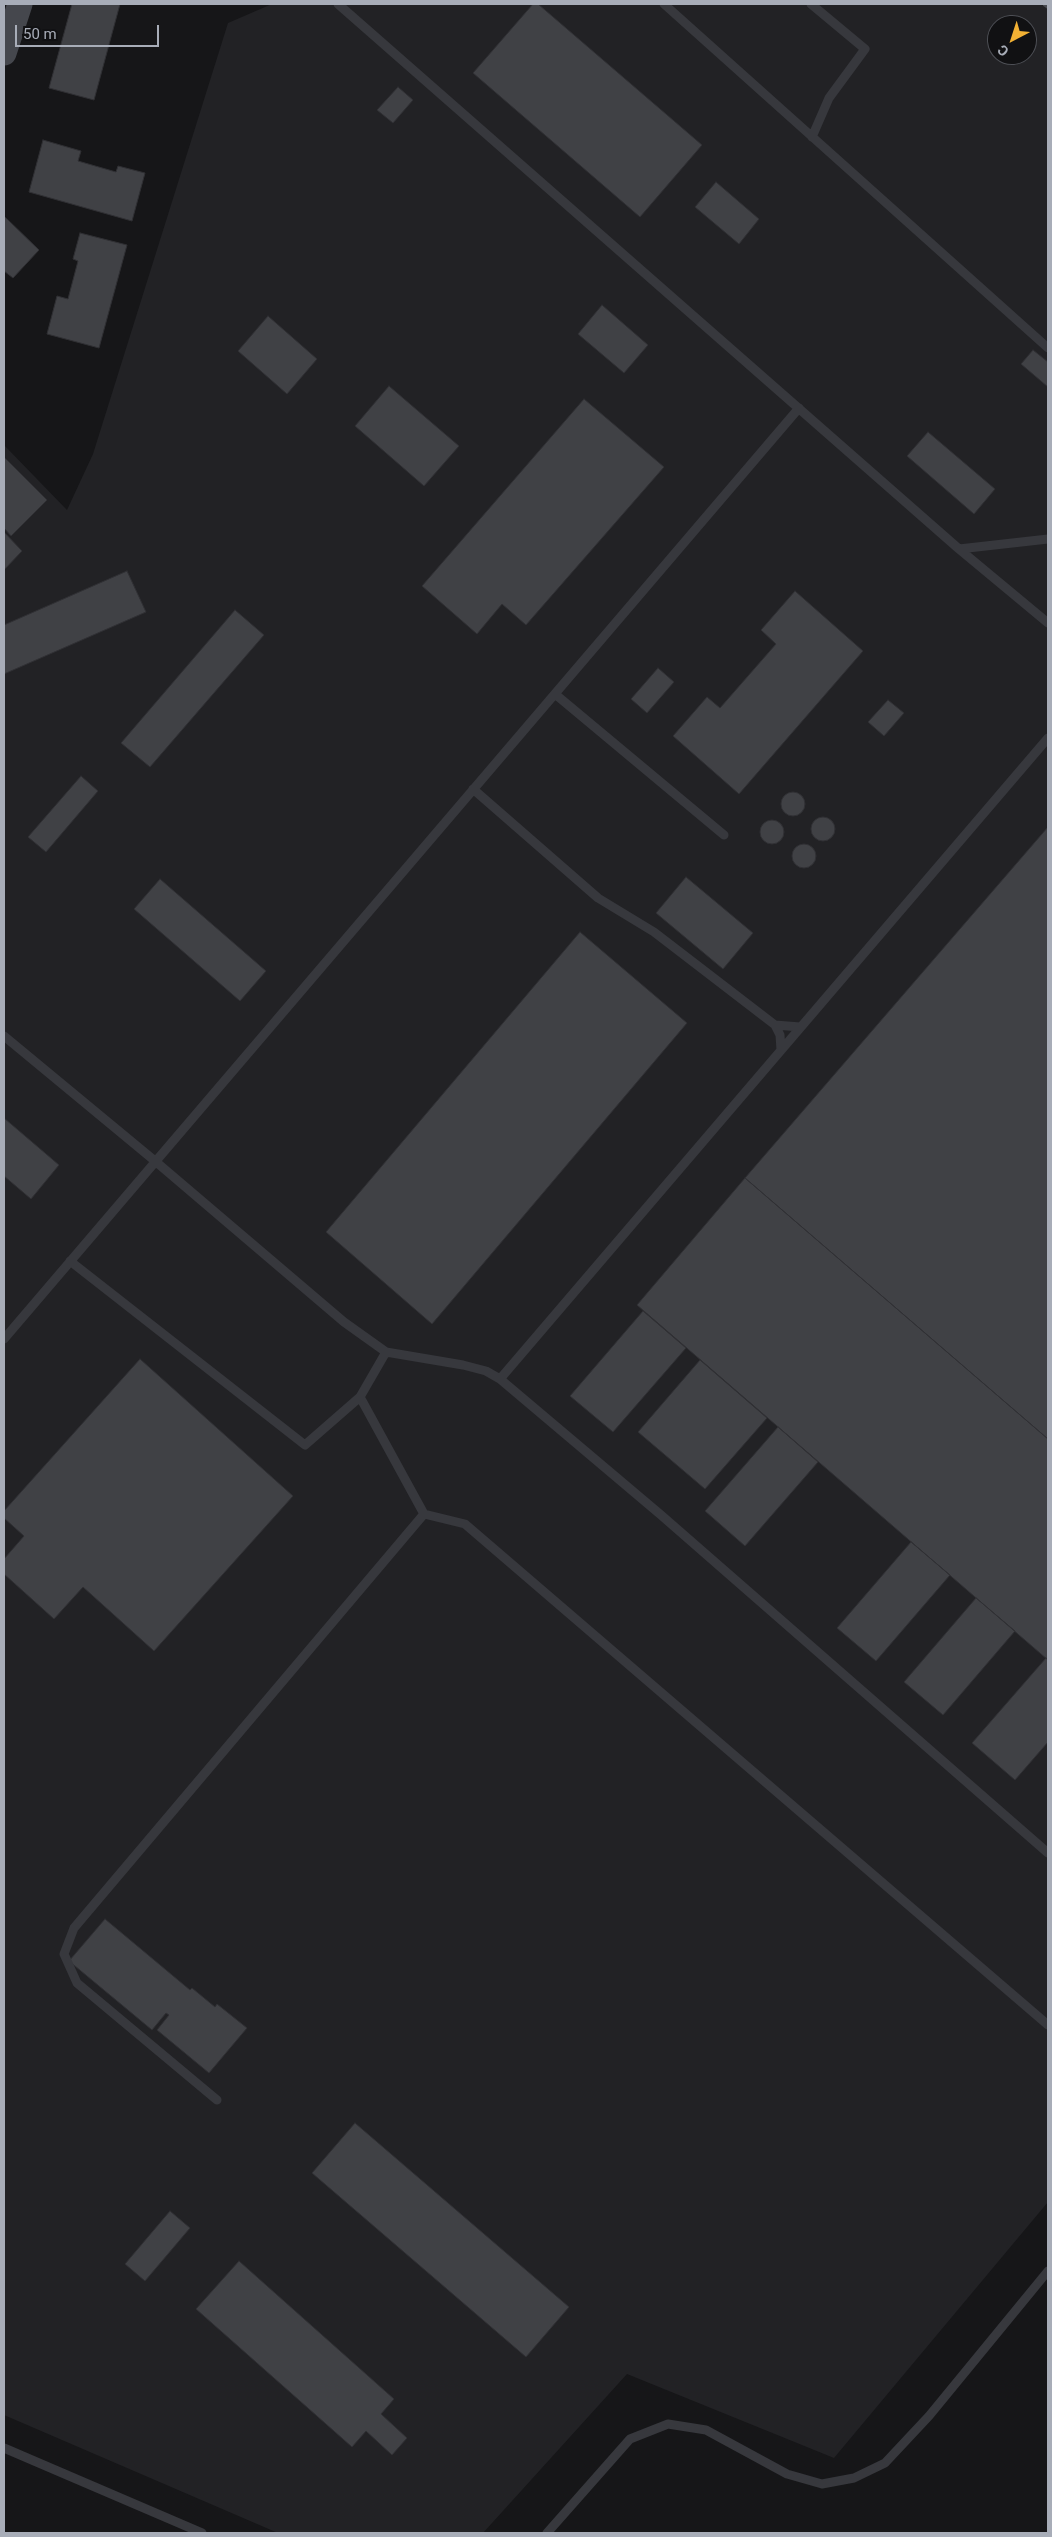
<!DOCTYPE html>
<html>
<head>
<meta charset="utf-8">
<style>
  body { margin:0 }
  #map { position:relative; width:1052px; height:2537px; overflow:hidden; background:#161618; font-family:Roboto,sans-serif }
  canvas { display:block }
  .frame { position:absolute; inset:0; border:5px solid #a8adb8; pointer-events:none }
  .north { position:absolute; left:987px; top:15px; width:50px; height:50px; box-sizing:border-box; background:#111113; border:1px solid #4d4f55; border-radius:50%; rotate:220deg; font-size:14px; font-weight:700; line-height:20px; text-align:center; color:#a8adb8 }
  .north::after { content:''; display:block; margin:auto; width:18px; height:22px; background:#f2b134; clip-path:polygon(50% 0,100% 100%,50% 72%,0 100%) }
  .scale { position:absolute; left:15px; top:25px; width:144px; height:22px; box-sizing:border-box; border:2px solid #a8adb8; border-top:0; padding-left:6px; font-size:15px; line-height:18px; white-space:nowrap; color:#a8adb8; -webkit-text-stroke:4px #111113; paint-order:stroke }
</style>
</head>
<body>
<div id="map">
<canvas width="1052" height="2537"></canvas>
<div class="frame"></div>
<div class="north">С</div>
<div class="scale">50 m</div>
</div>
<script>
const ctx = document.querySelector('canvas').getContext('2d');
ctx.lineJoin = 'round';
function paint(path, color) {
  ctx.fillStyle = color;
  ctx.fill(path, 'evenodd');
}
function toPath(rows) {
  const path = new Path2D();
  for (const r of rows) {
    if (r.length === 3) {
      path.moveTo(r[0] + r[2], r[1]);
      path.arc(r[0], r[1], r[2], 0, 2 * Math.PI);
      continue;
    }
    path.moveTo(r[0], r[1]);
    for (let i = 2; i < r.length; i += 2) path.lineTo(r[i], r[i + 1]);
  }
  return path;
}
function strokePath(path, color, width, dash) {
  ctx.strokeStyle = color;
  ctx.lineWidth = width;
  ctx.lineCap = dash ? 'butt' : 'round';
  ctx.setLineDash(dash || []);
  ctx.stroke(path);
}
paint(toPath([
  [272,4,1048,4,1048,2202,834,2458,627,2374,483,2533,278,2533,4,2415,4,445,67,510,93,454,228,23],
  [997,25,1027,25,1027,55,997,55]
]), '#222225');
const building = toPath([
  [72,4,120,4,94,100,49,88,72,4],
  [533,4,538,4,702,145,640,217,473,73,533,4],
  [398,87,413,100,393,123,377,110,398,87],
  [43,140,81,151,78,161,116,172,118,166,145,173,132,221,29,192,43,140],
  [716,182,759,219,739,244,695,207,716,182],
  [4,216,39,250,13,278,4,271,4,216],
  [80,233,127,245,99,348,47,334,57,296,68,299,78,261,73,259,80,233],
  [602,305,648,345,624,373,578,334,602,305],
  [268,316,317,359,287,394,238,351,268,316],
  [1033,350,1048,362,1048,387,1021,364,1033,350],
  [389,386,459,446,424,486,355,426,389,386],
  [584,399,664,467,526,625,502,604,477,634,422,586,584,399],
  [928,432,995,489,974,514,907,456,928,432],
  [4,457,47,500,11,536,4,528,4,457],
  [4,532,22,551,4,570,4,532],
  [127,571,146,612,4,674,4,625,127,571],
  [795,591,863,651,739,794,673,736,707,697,720,708,776,644,761,630,795,591],
  [235,610,264,635,150,767,121,743,235,610],
  [658,668,674,682,647,713,631,699,658,668],
  [888,700,904,713,884,736,868,722,888,700],
  [81,776,98,791,46,852,28,837,81,776],
  [793,804,12],
  [823,829,12],
  [772,832,12],
  [1048,827,1048,1439,745,1178,1048,827],
  [804,856,12],
  [686,877,753,933,723,969,656,913,686,877],
  [160,879,266,971,240,1001,134,909,160,879],
  [580,932,687,1023,432,1324,326,1232,580,932],
  [4,1118,59,1165,31,1199,4,1176,4,1118],
  [745,1178,1048,1439,1048,1660,637,1305,745,1178],
  [643,1311,686,1348,613,1432,570,1396,643,1311],
  [140,1359,293,1496,154,1651,83,1587,54,1619,4,1574,4,1559,24,1536,4,1518,4,1511,140,1359],
  [700,1360,767,1418,705,1489,638,1432,700,1360],
  [778,1427,818,1462,745,1546,705,1511,778,1427],
  [911,1542,950,1575,876,1661,837,1628,911,1542],
  [976,1598,1015,1631,943,1715,904,1682,976,1598],
  [1046,1658,1048,1660,1048,1742,1015,1780,972,1743,1046,1658],
  [105,1919,190,1990,192,1988,215,2007,217,2004,247,2028,209,2073,157,2030,169,2015,166,2013,152,2030,69,1961,105,1919],
  [355,2123,569,2307,526,2357,312,2173,355,2123],
  [170,2211,190,2228,145,2281,125,2264,170,2211],
  [239,2261,394,2399,381,2414,407,2438,392,2455,366,2431,352,2447,196,2309,239,2261]
]);
paint(building, '#404145');
strokePath(building, '#303034', 1);
strokePath(toPath([
  [338,4,959,549,1048,623],
  [664,4,1048,348],
  [811,4,865,49,829,98,812,137],
  [959,549,1048,539],
  [555,694,724,835],
  [473,789,598,898,654,932,775,1025,800,1027],
  [775,1025,780,1035,781,1050],
  [4,1036,155,1161,344,1322,386,1352,463,1365,486,1371,500,1379,661,1515,1048,1853],
  [70,1261,305,1445,360,1397],
  [4,1339,799,408],
  [386,1352,360,1397,424,1514,465,1524,1048,2025],
  [500,1379,1048,738],
  [217,2100,77,1983,64,1954,74,1928,424,1514],
  [4,2448,202,2533],
  [547,2533,630,2439,668,2424,706,2430,787,2474,822,2484,854,2478,885,2463,929,2416,1048,2271]
]), '#37383d', 9);
strokePath(toPath([
  [4,53,20,4]
]), '#45474d', 25);
strokePath(toPath([
  [1044,4,1048,7]
]), '#4a4c52', 4, [6, 5]);
</script>
</body>
</html>
